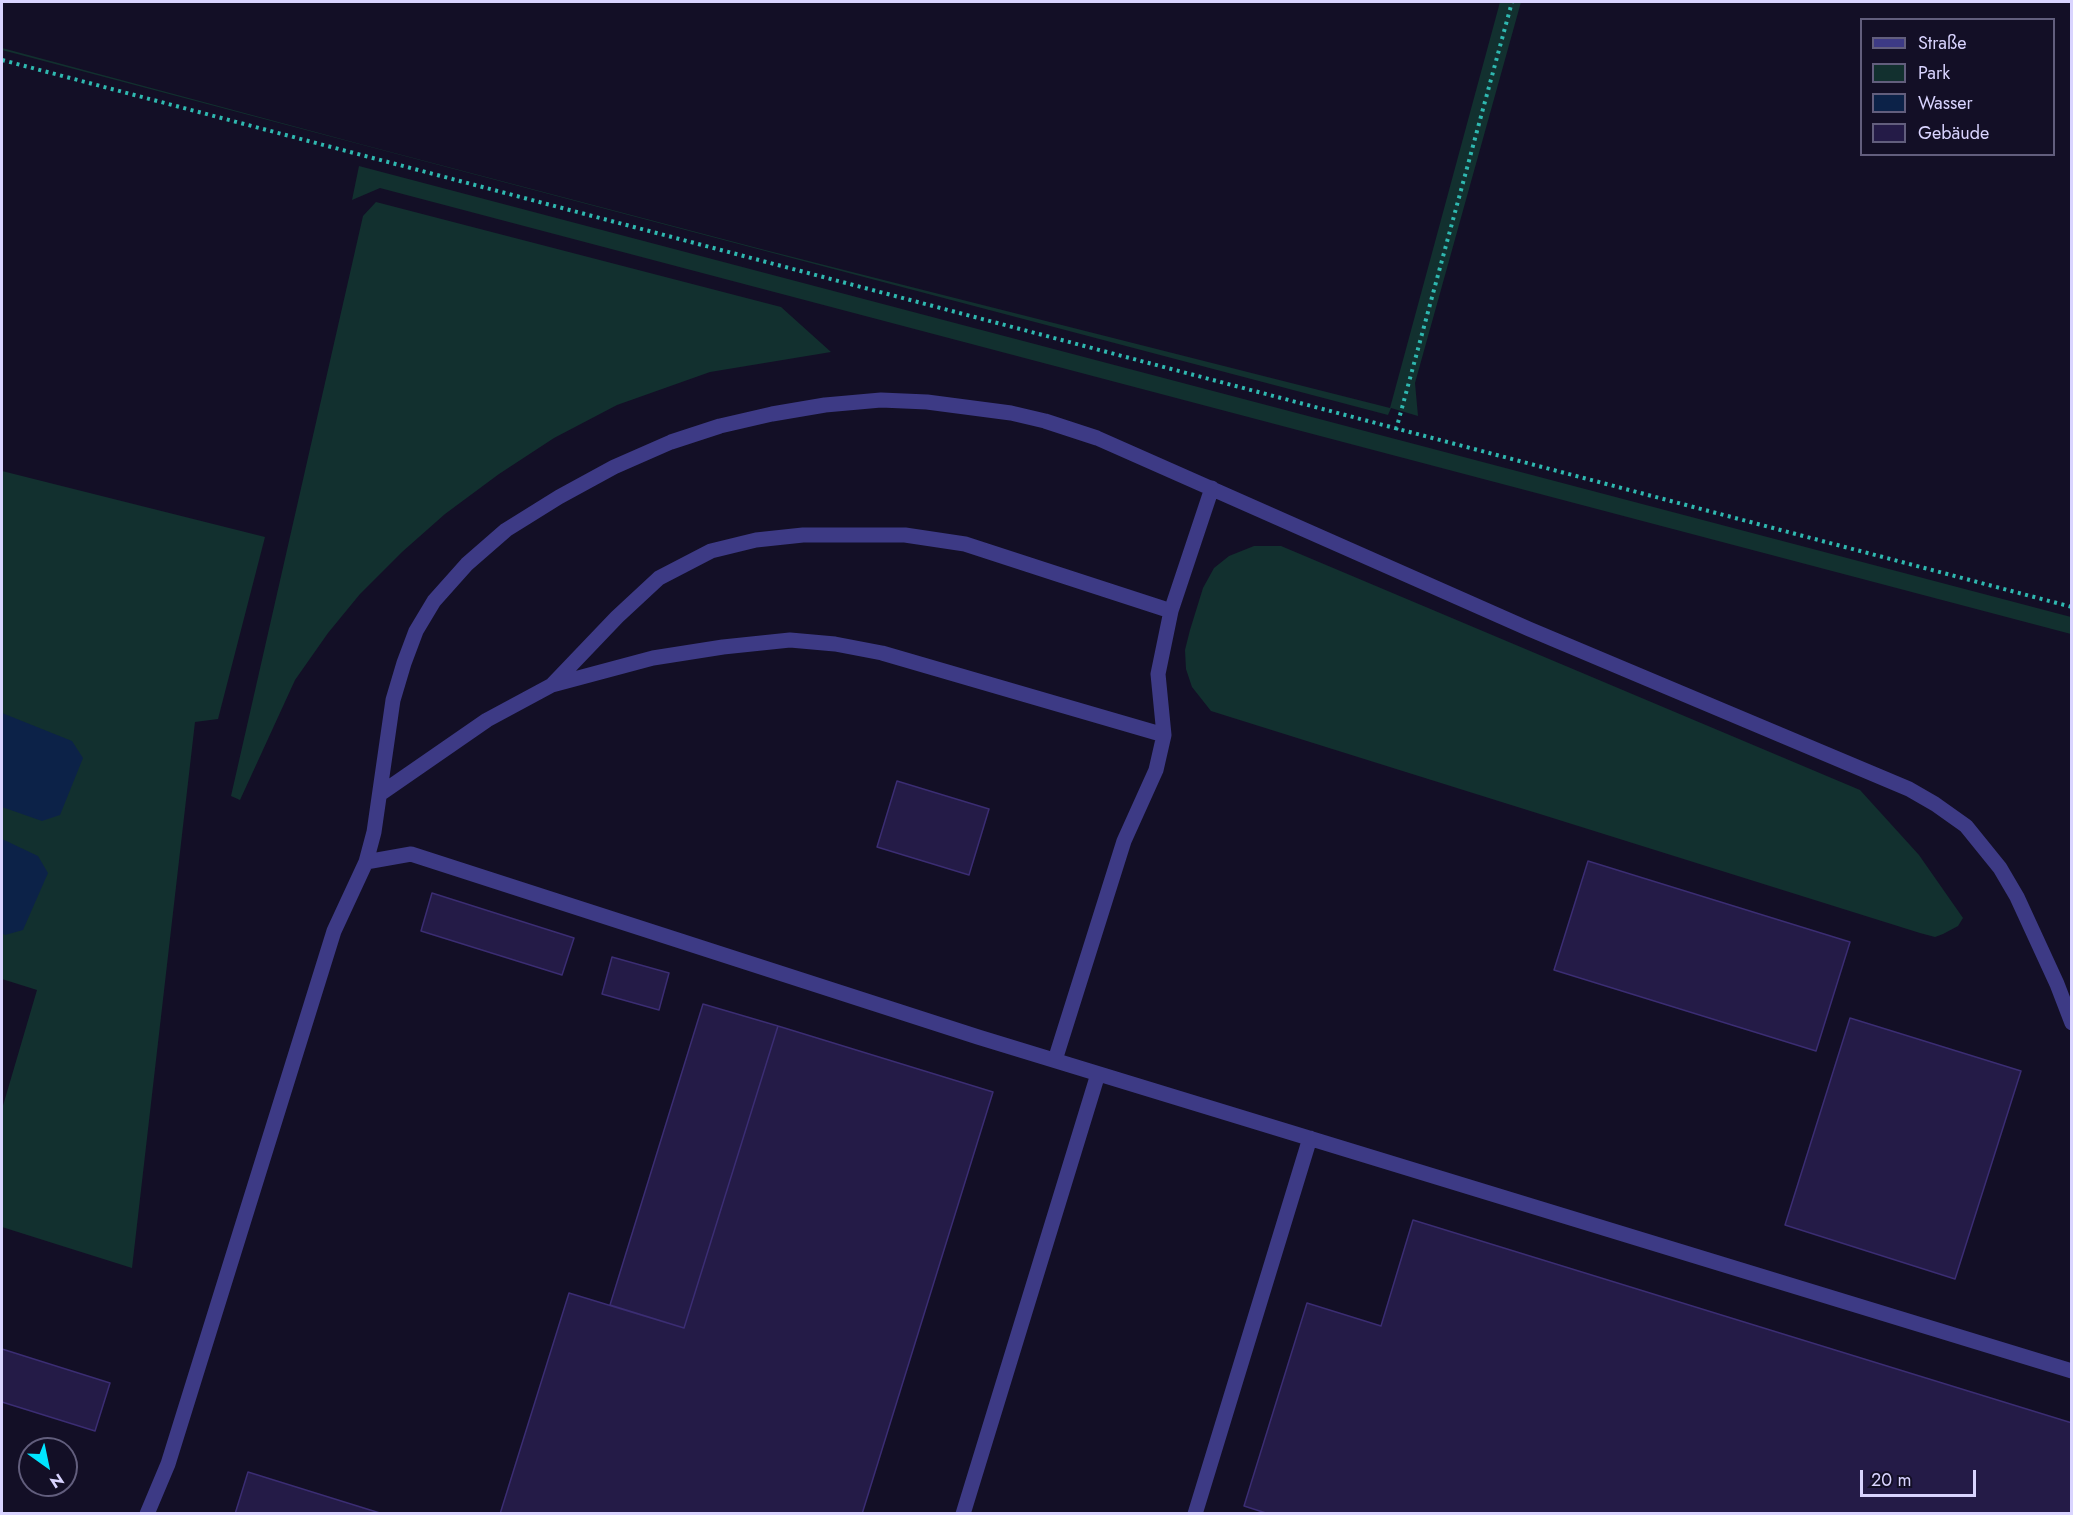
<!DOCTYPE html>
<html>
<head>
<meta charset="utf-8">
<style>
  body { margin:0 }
  #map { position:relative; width:2073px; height:1515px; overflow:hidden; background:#130f26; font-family:Jost,sans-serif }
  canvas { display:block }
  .frame { position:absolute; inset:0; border:3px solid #d9d4ff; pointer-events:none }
  .legend { position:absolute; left:1860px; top:18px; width:195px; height:138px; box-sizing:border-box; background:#130f26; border:2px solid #625e7d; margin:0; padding:8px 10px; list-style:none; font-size:18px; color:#d9d4ff }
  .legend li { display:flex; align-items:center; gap:12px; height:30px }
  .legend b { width:30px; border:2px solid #625e7d }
  .north { position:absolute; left:18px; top:1437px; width:60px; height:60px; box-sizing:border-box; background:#130f26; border:2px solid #625e7d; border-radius:50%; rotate:147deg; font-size:16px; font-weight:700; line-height:24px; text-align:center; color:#d9d4ff }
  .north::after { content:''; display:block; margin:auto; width:21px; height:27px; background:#00e5ff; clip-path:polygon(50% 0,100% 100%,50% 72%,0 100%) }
  .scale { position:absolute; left:1860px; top:1470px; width:116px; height:27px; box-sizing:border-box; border:3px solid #d9d4ff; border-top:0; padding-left:8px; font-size:18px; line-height:21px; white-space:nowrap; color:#d9d4ff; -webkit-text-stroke:4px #130f26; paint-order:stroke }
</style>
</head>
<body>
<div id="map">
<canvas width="2073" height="1515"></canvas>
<div class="frame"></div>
<ul class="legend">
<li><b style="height:8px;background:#3d3a85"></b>Straße</li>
<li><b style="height:16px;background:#12302f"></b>Park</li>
<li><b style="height:16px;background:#0c2248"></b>Wasser</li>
<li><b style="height:16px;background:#241b47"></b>Gebäude</li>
</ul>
<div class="north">N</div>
<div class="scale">20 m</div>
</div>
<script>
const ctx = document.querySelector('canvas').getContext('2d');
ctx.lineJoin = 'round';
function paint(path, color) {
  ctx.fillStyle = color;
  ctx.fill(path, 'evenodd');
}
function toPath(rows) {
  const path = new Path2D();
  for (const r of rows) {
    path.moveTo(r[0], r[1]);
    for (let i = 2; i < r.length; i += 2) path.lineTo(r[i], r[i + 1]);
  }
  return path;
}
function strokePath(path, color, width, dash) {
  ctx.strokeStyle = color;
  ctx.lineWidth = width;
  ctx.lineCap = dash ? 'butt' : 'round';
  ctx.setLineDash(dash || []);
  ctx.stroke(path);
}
paint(toPath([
  [1500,2,1521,2,1415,383,1418,416,1391,408,1388,415,2,50,2,48,364,145,765,250,1390,408],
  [359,166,2071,617,2071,634,380,188,352,200],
  [376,202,781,307,831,352,710,372,617,405,554,438,499,474,445,514,402,552,360,594,328,633,295,680,240,800,231,796,363,216],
  [2,471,265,537,218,719,195,722,132,1268,2,1227,2,1109,37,990,2,979],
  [1254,546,1281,546,1860,790,1919,855,1963,918,1958,926,1943,934,1935,937,1920,933,1211,711,1192,687,1186,669,1185,650,1190,630,1203,588,1214,568,1229,556]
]), '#12302f');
paint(toPath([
  [2,713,72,741,83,758,60,815,42,821,2,807],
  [2,839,38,856,48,873,23,930,5,935,2,933]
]), '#0c2248');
const building = toPath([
  [897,781,989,809,969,875,877,847,897,781],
  [1588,861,1850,942,1816,1051,1554,970,1588,861],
  [432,893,574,938,562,975,421,931,432,893],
  [612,957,669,973,659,1010,602,994,612,957],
  [703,1004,778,1026,684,1328,610,1305,703,1004],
  [1850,1018,2021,1071,1955,1279,1785,1225,1850,1018],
  [778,1026,993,1092,862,1514,500,1514,569,1293,684,1328,778,1026],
  [1413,1220,2072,1423,2072,1514,1269,1514,1244,1506,1307,1303,1381,1326,1413,1220],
  [2,1349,110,1383,95,1431,2,1402,2,1349],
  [248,1472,383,1514,235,1514,248,1472]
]);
paint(building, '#241b47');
strokePath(building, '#3b2d73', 1.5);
strokePath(toPath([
  [2,60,2072,607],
  [1396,430,1512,2]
]), '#2fb8b0', 4, [3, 4.5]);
strokePath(toPath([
  [1171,611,1212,488],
  [552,685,617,617,659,578,711,551,756,540,803,535,905,535,965,544,1171,611,1158,674,1164,735,1156,770,1124,841,1055,1060],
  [380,794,487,720,552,685,653,658,723,647,790,640,835,644,882,653,1164,735],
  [366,862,374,832,393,700,404,663,416,631,434,601,467,564,506,530,559,497,614,467,671,442,720,426,772,414,825,405,881,400,927,402,1011,413,1045,421,1097,438,1529,629,1909,789,1935,804,1966,826,2000,868,2017,897,2057,984,2072,1023],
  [147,1514,168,1464,334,931,366,862,411,854,978,1037,2072,1371],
  [963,1514,1098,1074],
  [1195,1514,1310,1138]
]), '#3d3a85', 15);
</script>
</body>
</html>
